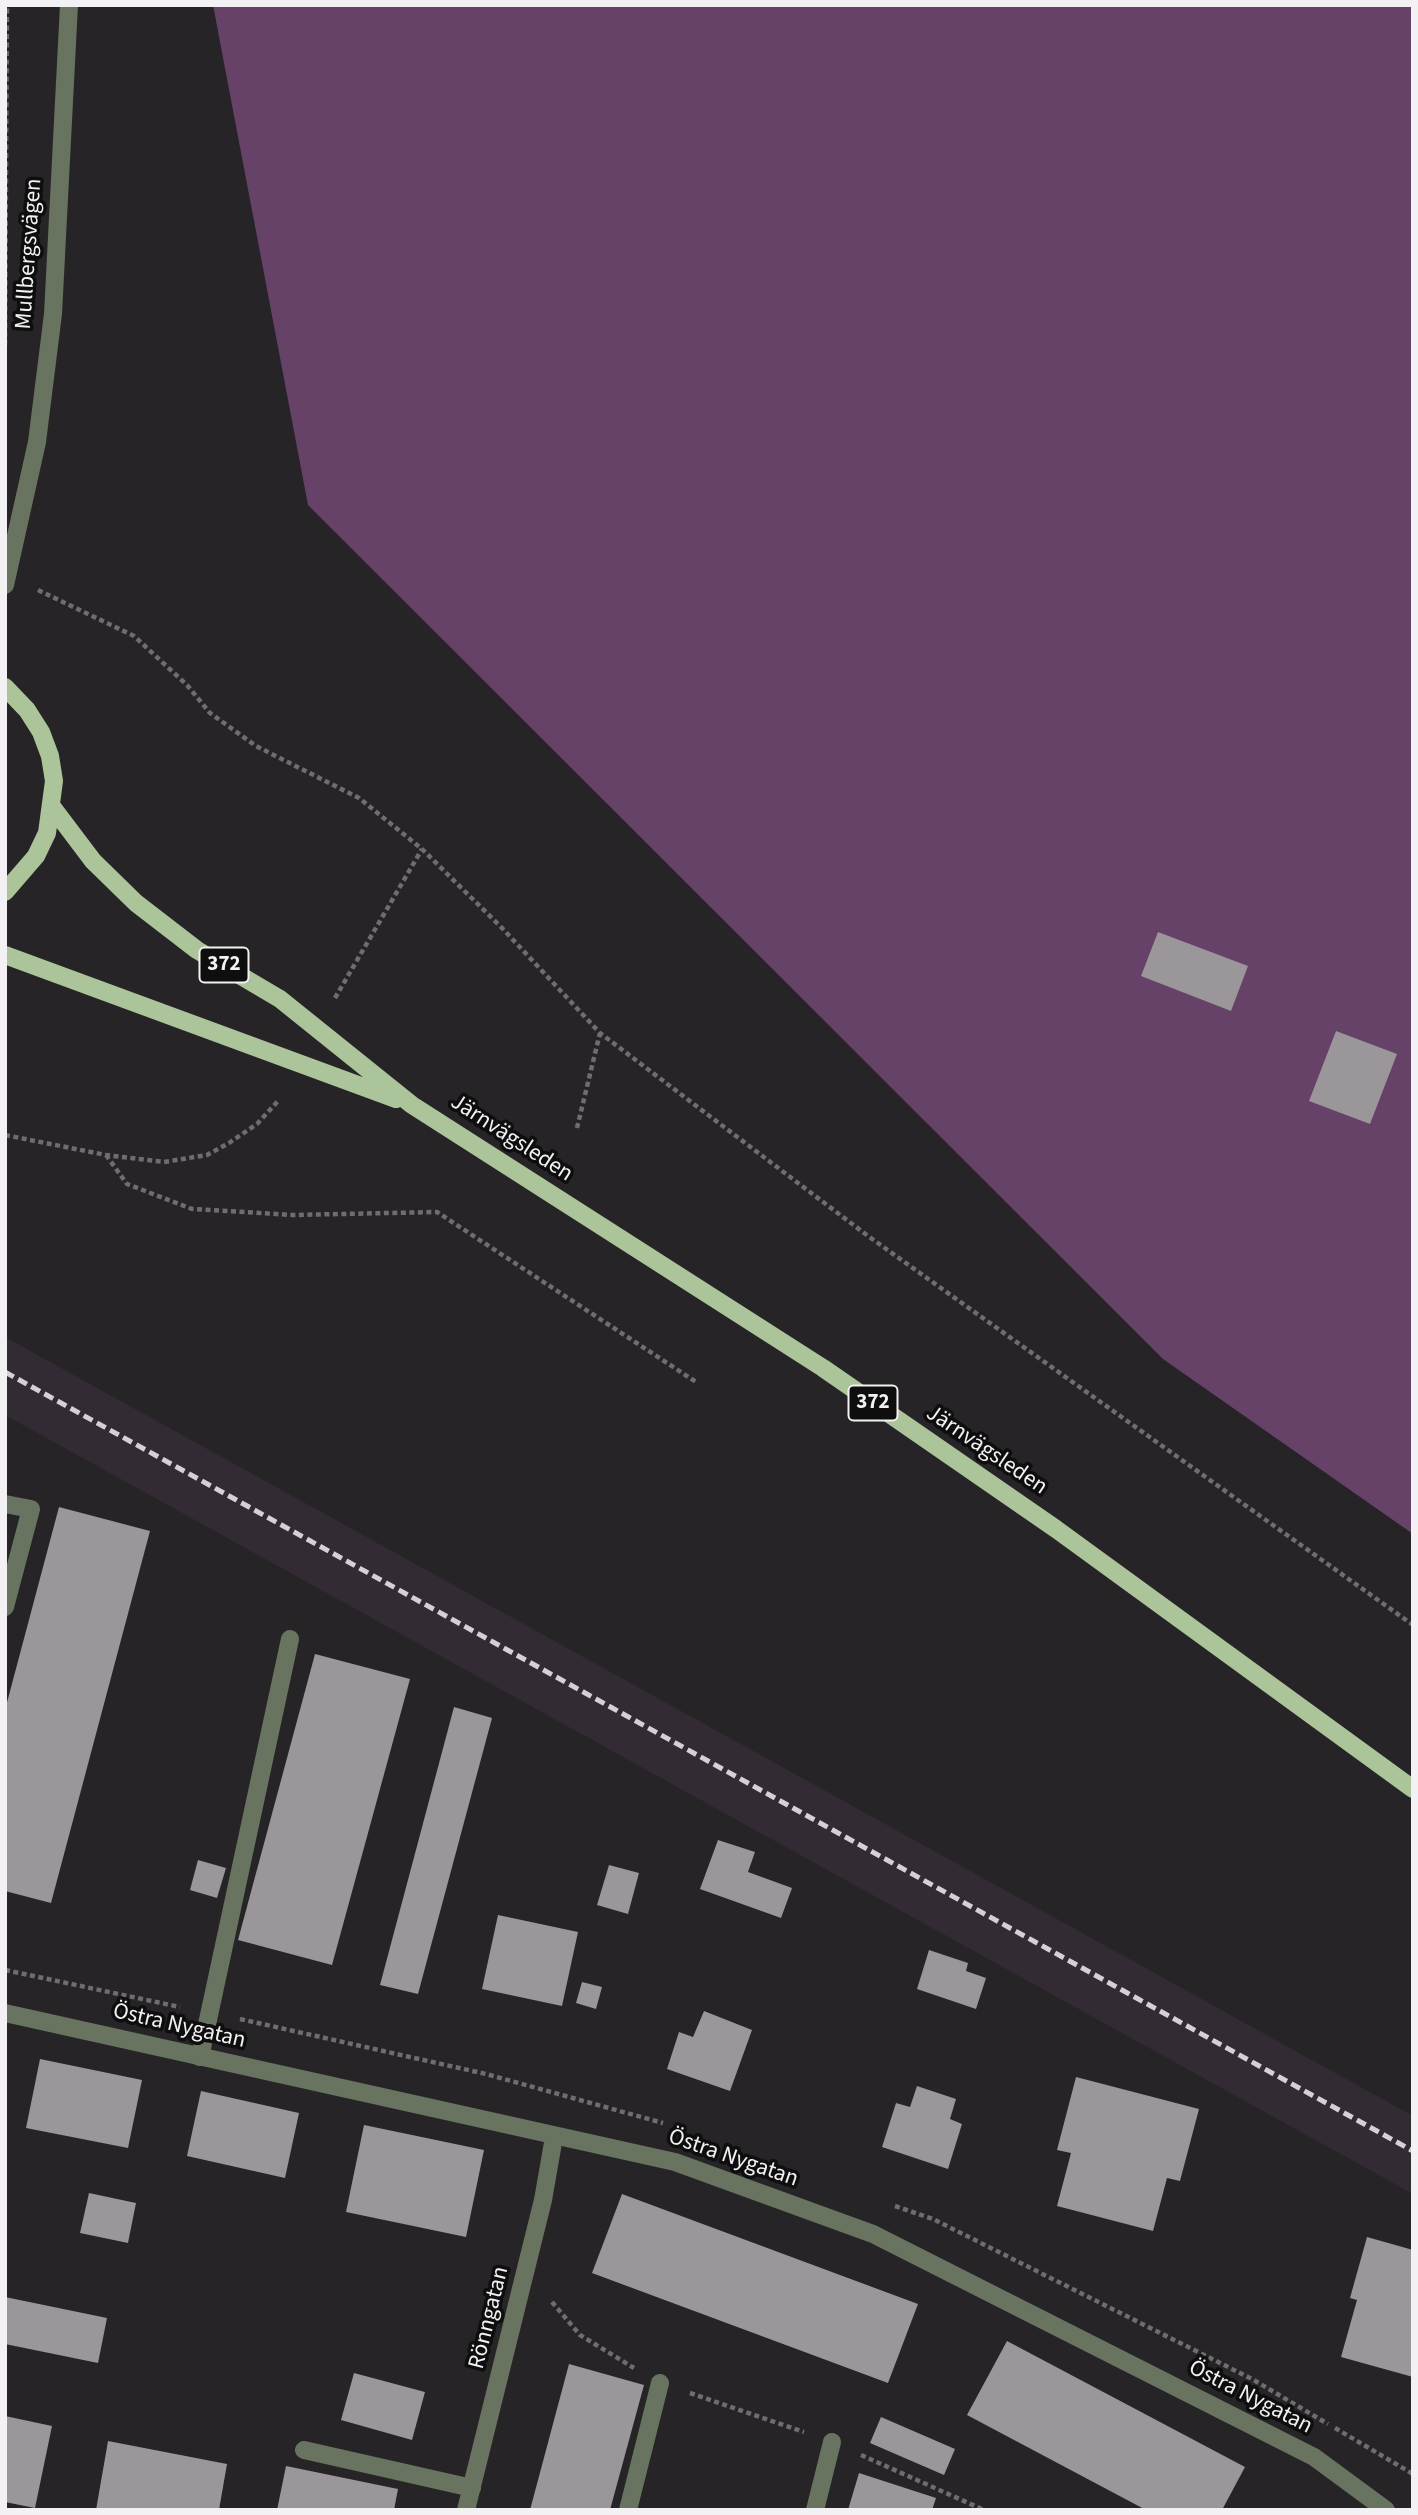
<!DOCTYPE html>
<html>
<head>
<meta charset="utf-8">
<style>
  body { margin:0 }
  #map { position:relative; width:1418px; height:2515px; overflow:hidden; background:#272427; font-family:"Source Sans 3",sans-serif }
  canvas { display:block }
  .frame { position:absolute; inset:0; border:7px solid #f3f1f3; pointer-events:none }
</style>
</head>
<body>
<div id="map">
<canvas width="1418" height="2515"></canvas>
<div class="frame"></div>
</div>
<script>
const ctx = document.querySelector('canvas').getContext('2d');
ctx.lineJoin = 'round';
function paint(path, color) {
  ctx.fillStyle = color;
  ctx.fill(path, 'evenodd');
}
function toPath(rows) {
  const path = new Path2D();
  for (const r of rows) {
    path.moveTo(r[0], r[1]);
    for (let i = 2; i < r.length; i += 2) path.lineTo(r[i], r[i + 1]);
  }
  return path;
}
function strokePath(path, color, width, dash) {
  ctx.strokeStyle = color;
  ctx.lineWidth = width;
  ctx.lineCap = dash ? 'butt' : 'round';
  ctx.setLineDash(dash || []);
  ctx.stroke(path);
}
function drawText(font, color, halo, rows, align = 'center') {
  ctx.font = font + ' "Source Sans 3",sans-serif';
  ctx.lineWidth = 7;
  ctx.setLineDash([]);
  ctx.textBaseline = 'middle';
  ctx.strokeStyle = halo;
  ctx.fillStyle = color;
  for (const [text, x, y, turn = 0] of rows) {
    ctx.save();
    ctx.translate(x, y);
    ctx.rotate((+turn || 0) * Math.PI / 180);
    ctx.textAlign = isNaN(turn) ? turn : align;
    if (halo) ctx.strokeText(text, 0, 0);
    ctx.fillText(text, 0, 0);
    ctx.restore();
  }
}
paint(toPath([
  [5,1337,1413,2116,1413,2194,5,1415]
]), '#332b33');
paint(toPath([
  [213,5,1413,5,1413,1534,1163,1359,308,505]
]), '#664168');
paint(toPath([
  [1158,932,1248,966,1231,1011,1141,976],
  [1336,1031,1397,1054,1370,1124,1309,1101],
  [59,1507,150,1531,51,1903,5,1891,5,1710],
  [315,1654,410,1679,332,1965,238,1940],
  [454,1707,492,1718,418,1994,380,1985],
  [718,1840,755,1852,748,1872,792,1888,781,1918,700,1889],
  [198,1860,226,1868,217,1898,190,1890],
  [609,1865,639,1873,628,1914,597,1905],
  [498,1915,578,1932,562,2006,482,1989],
  [929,1950,968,1963,966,1971,986,1978,976,2009,917,1989],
  [582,1982,602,1987,596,2009,576,2003],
  [704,2011,752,2030,730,2091,667,2069,679,2032,693,2037],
  [40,2059,142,2080,128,2148,26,2128],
  [1076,2077,1199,2109,1180,2181,1167,2178,1153,2231,1057,2206,1071,2153,1057,2150],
  [917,2086,956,2099,950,2119,962,2124,948,2169,882,2147,896,2103,910,2107],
  [201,2091,299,2113,285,2178,187,2156],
  [364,2125,484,2150,466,2237,346,2212],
  [89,2193,136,2203,128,2243,80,2233],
  [622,2194,918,2304,888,2383,592,2273],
  [1367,2237,1413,2250,1413,2377,1341,2357,1357,2300,1350,2298],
  [5,2297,107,2318,98,2363,5,2344],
  [1007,2341,1245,2467,1222,2510,1146,2510,967,2415],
  [569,2364,644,2385,610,2510,530,2510],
  [354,2373,425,2392,412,2440,341,2420],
  [5,2416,52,2426,35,2508,5,2502],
  [881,2417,955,2449,944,2475,870,2443],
  [108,2441,227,2464,219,2510,96,2510],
  [286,2466,398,2489,394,2510,277,2510],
  [859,2473,936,2498,932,2510,848,2510]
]), '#9a969a');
strokePath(toPath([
  [5,345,7,5],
  [38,590,134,636,187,685,210,713,256,746,359,798,422,849,502,928,600,1033,868,1236,1413,1625],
  [335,998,422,849],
  [577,1128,600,1033],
  [5,1135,106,1155,164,1162,207,1155,229,1143,257,1124,278,1101],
  [106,1155,127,1184,192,1209,293,1215,437,1212,696,1382],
  [5,1970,180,2007],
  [240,2019,486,2074,663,2123],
  [895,2206,933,2219,1252,2379,1328,2424],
  [552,2302,580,2335,634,2368],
  [690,2393,804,2432],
  [1335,2428,1413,2474],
  [861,2455,984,2510]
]), '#6f6d6f', 4.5, [5, 3.5]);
strokePath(toPath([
  [5,585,37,442,53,314,69,5],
  [5,1504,31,1509,5,1607],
  [5,2013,675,2162,873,2234,1314,2457,1386,2510],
  [200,2057,290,1639],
  [304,2450,472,2488],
  [466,2510,543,2200,554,2137],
  [628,2510,660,2383],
  [815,2510,832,2442]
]), '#687460', 18);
strokePath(toPath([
  [5,687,27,710,41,732,50,756,54,781,47,833,36,856,5,892],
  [53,808,93,861,136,903,197,950,280,999,412,1105,823,1368,1056,1529,1413,1789],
  [5,955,396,1099]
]), '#abc49a', 18);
strokePath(toPath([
  [5,1372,1413,2151]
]), '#d3d1d3', 5, [10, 5]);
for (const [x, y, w] of [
  [224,965,49],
  [873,1403,49]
]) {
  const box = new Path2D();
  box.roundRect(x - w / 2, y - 17.5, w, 35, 5);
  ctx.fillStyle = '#0f0e0f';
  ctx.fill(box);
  strokePath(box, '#f3f1f3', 2);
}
drawText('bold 21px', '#f3f1f3', null, [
  ["372",224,965],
  ["372",873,1403]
]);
drawText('23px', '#f3f1f3', '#0f0e0f', [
  ["Mullbergsvägen",30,254,-86],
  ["Järnvägsleden",511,1139,33],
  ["Järnvägsleden",986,1451,34],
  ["Östra Nygatan",179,2027,13],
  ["Östra Nygatan",733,2159,19],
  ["Rönngatan",490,2318,-76],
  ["Östra Nygatan",1250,2398,27]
]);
</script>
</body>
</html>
